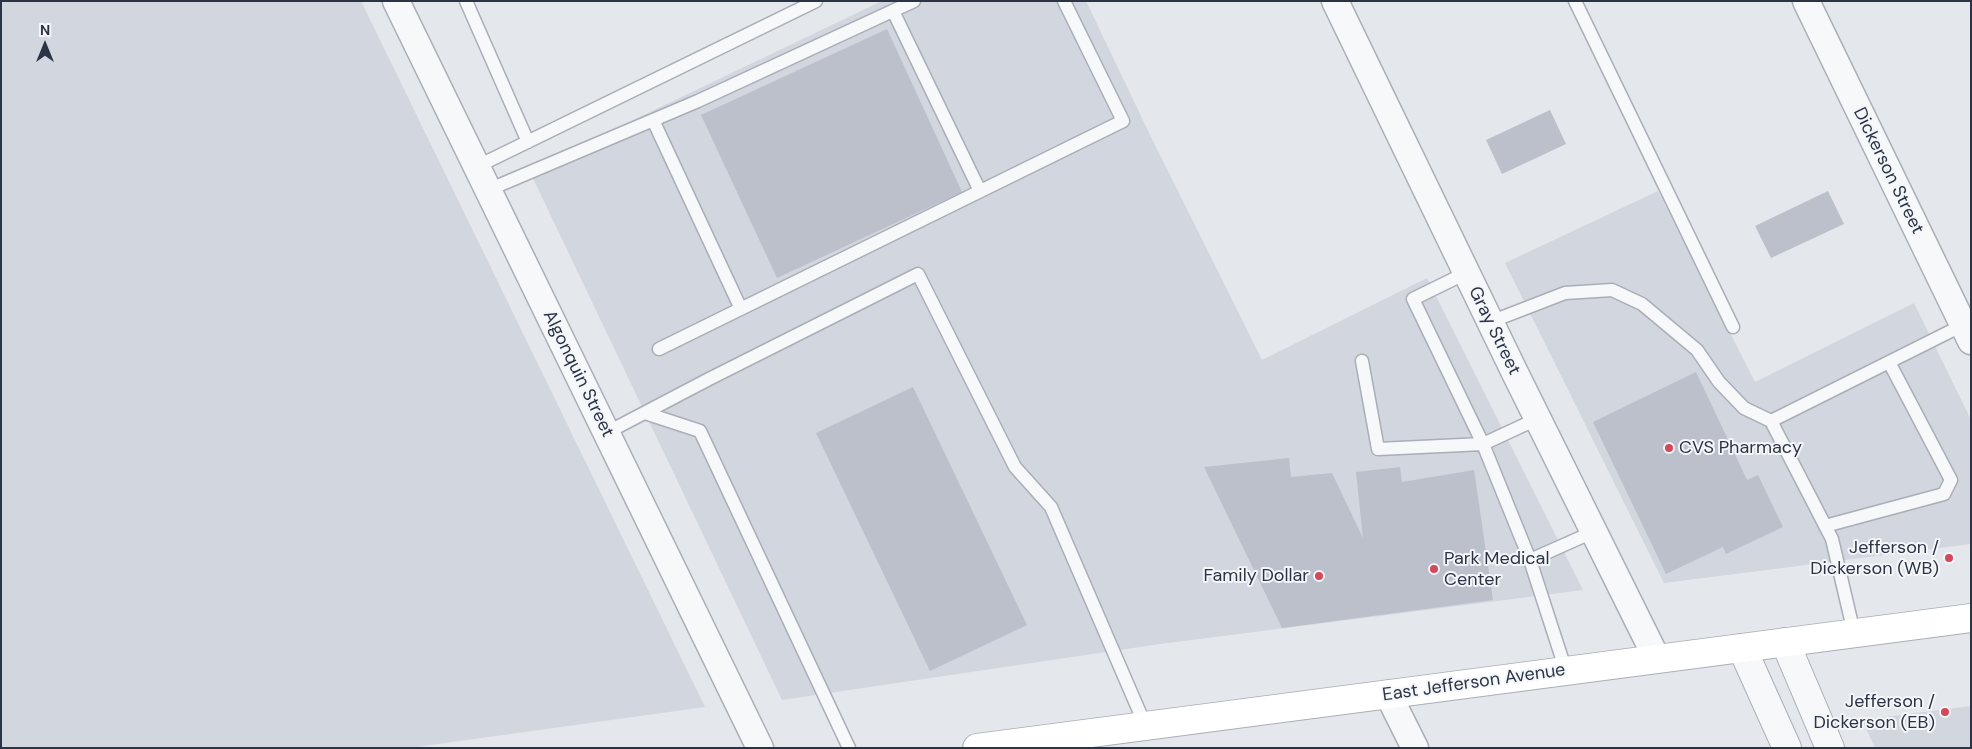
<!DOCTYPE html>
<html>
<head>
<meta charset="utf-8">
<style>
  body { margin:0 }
  #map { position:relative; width:1972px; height:749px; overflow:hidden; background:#e4e7ec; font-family:"DM Sans",sans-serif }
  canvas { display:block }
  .frame { position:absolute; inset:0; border:2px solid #2b3445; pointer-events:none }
  .north { position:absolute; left:20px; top:20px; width:50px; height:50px; -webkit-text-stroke:4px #f4f6f9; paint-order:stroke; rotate:0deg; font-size:14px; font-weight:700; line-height:20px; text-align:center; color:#2b3445 }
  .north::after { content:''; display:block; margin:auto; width:18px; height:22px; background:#2b3445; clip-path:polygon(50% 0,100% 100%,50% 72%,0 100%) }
</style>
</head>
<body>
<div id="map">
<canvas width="1972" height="749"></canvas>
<div class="frame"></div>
<div class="north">N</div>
</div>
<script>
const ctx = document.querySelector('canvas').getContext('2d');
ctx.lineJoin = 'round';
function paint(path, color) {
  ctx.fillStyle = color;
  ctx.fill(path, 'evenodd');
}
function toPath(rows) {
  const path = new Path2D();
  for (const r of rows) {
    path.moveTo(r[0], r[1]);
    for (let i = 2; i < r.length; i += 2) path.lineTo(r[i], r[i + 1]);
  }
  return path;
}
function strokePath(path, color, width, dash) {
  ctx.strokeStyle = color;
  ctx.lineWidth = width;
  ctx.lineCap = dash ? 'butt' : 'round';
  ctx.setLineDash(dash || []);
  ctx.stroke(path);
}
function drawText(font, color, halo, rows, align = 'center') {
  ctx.font = font + ' "DM Sans",sans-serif';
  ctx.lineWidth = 4;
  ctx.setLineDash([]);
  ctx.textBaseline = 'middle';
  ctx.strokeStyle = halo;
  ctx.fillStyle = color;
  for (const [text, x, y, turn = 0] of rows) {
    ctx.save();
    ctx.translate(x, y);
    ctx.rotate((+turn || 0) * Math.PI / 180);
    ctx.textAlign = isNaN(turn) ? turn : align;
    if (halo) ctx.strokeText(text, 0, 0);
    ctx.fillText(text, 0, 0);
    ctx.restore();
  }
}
paint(toPath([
  [1,1,361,1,705,707,409,748,1,748],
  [882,1,1086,1,1151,137,1262,360,1427,278,1583,590,1160,644,782,700,529,170],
  [1658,191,1755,382,1914,303,1971,420,1971,544,1664,583,1505,263],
  [1971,706,1971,748,1875,748,1862,720]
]), '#d2d6de');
paint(toPath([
  [887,29,962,192,777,278,701,115],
  [1550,110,1566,144,1502,174,1486,140],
  [1828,191,1844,224,1771,258,1755,226],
  [1696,372,1747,480,1758,475,1783,527,1726,554,1723,547,1666,574,1593,422],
  [913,387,1027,625,930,671,816,433],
  [1289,458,1291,477,1332,473,1363,538,1356,472,1400,467,1402,482,1474,470,1493,600,1282,628,1204,467]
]), '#bbc0ca');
const service = toPath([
  [466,1,528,142],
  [1575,1,1733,327],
  [893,11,980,191],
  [653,120,741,309],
  [476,167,816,1],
  [488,190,698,101,914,1],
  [1466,273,1413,299,1483,444,1530,560,1566,671],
  [1490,322,1565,293,1612,290,1642,304,1697,350,1719,382,1744,408,1771,421],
  [659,349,1123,121,1064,1],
  [1362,361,1378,449,1483,444,1537,419],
  [645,413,700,431,849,748],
  [606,433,709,379,918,274,1015,467,1051,507,1146,727],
  [1825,526,1944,494,1951,480,1889,362],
  [1530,560,1593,532],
  [1854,633,1832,539,1771,421,1963,325]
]);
const minor = toPath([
  [396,1,760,748],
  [1335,1,1515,373,1657,659],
  [1806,1,1971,341],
  [1388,694,1415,748]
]);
const tertiary = toPath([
  [1785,642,1830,748],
  [1742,648,1787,748]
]);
const secondary = toPath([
  [977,748,1971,618]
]);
strokePath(service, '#a9aeb7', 15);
strokePath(minor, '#a9aeb7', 29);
strokePath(tertiary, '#a9aeb7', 30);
strokePath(secondary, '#a9aeb7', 30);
strokePath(service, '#f7f8fa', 12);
strokePath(minor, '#f7f8fa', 26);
strokePath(tertiary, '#f7f8fa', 28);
strokePath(secondary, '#fff', 28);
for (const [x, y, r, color] of [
  [1669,448,5,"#d1495b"],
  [1949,558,5,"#d1495b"],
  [1434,569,5,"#d1495b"],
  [1319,576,5,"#d1495b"],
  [1945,712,5,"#d1495b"]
]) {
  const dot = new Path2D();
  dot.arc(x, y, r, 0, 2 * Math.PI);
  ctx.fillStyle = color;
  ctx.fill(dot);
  strokePath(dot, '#f4f6f9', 2);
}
drawText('18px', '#2b3445', '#f4f6f9', [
  ["Dickerson Street",1888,171,64],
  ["Gray Street",1494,331,64],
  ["Algonquin Street",578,374,64],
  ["East Jefferson Avenue",1474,683,-8]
]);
drawText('18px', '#2b3445', '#f4f6f9', [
  ["CVS Pharmacy",1679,448,"left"],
  ["Jefferson /",1939,548],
  ["Dickerson (WB)",1939,569],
  ["Park Medical",1444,559,"left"],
  ["Center",1444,580,"left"],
  ["Family Dollar",1309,576],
  ["Jefferson /",1935,702],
  ["Dickerson (EB)",1935,723]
], 'right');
</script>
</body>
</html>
